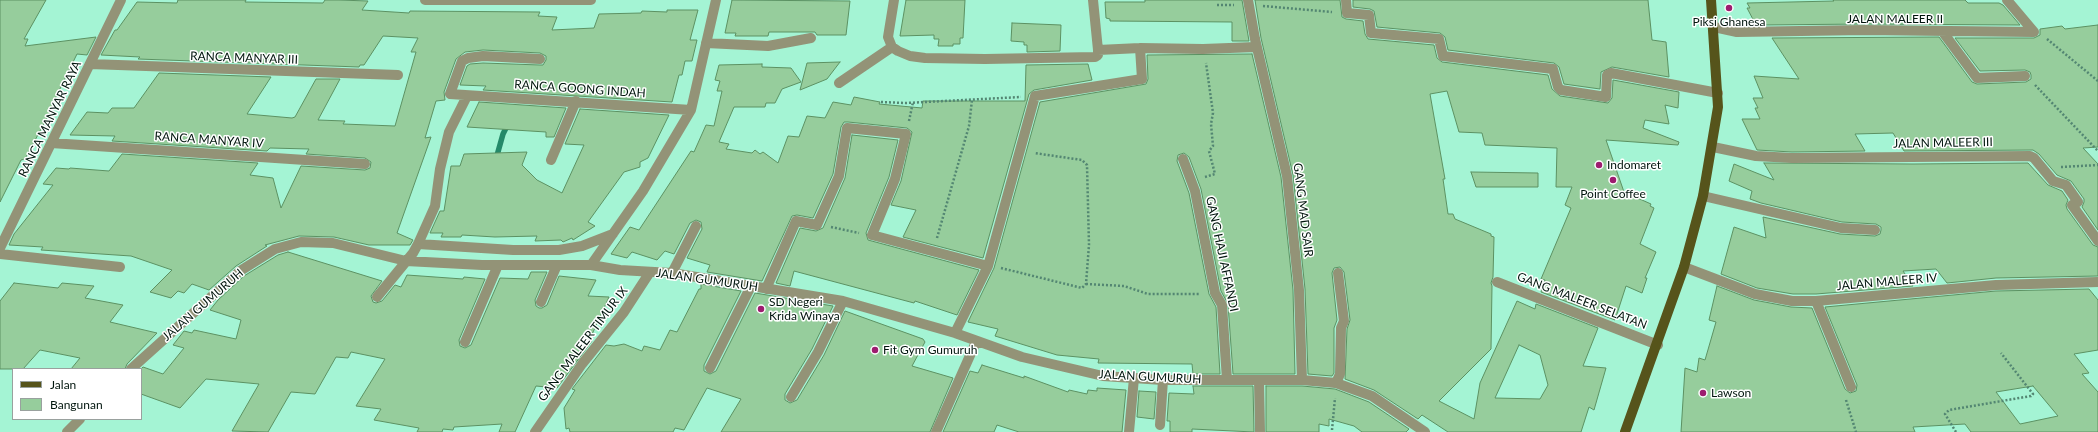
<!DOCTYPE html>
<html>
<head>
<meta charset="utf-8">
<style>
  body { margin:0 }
  #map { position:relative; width:2098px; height:432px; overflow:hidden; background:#a4f4d4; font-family:Lato,sans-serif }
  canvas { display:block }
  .legend { position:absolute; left:12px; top:368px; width:130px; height:52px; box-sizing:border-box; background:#fff; border:1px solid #99a19e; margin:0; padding:5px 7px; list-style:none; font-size:12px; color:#00150d }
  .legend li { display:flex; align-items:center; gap:8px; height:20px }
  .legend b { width:20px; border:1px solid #99a19e }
</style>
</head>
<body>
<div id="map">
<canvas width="2098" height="432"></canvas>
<ul class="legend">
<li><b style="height:5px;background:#56541b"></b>Jalan</li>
<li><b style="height:11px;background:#96cd9c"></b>Bangunan</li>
</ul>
</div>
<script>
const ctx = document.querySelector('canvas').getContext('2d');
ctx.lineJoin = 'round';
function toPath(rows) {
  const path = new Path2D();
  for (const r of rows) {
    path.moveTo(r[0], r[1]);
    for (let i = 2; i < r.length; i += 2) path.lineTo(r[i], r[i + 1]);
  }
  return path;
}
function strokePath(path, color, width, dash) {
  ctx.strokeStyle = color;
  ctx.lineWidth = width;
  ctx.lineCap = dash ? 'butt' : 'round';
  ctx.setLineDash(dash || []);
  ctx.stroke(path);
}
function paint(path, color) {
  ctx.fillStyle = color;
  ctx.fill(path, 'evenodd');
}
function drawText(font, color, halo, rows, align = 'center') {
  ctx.font = font + ' Lato,sans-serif';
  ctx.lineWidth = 3;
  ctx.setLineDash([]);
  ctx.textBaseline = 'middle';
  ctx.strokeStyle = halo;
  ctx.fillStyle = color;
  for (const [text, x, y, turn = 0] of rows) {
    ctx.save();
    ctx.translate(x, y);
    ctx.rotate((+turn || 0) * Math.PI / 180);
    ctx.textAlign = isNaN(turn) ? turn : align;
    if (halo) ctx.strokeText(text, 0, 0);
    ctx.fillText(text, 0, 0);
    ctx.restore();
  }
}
strokePath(toPath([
  [496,159,503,134,508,124]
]), '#248969', 5.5);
const building = toPath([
  [0,0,46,0,24,39,28,39,25,46,96,37,87,55,77,54,54,101,56,101,25,159,21,160,0,202,0,0],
  [178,0,246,0,245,2,323,3,325,0,339,0,368,1,362,10,409,13,410,11,540,12,538,16,557,17,552,30,594,28,599,14,641,13,642,11,667,12,667,10,698,10,690,40,697,40,692,61,685,61,682,75,679,75,672,102,483,90,486,86,460,85,467,66,470,64,483,63,540,65,543,65,546,60,546,56,540,53,483,50,465,52,456,59,444,92,445,100,436,101,425,138,431,137,397,233,413,240,410,245,369,245,334,237,299,236,265,245,267,246,236,266,209,290,192,284,184,293,178,291,171,298,150,292,172,270,131,256,41,250,43,247,9,245,14,234,53,185,43,184,56,168,69,169,70,168,109,171,122,154,258,163,250,175,273,178,281,208,301,166,365,170,370,168,371,162,365,158,306,154,309,149,270,148,267,151,112,141,115,136,70,135,87,112,108,113,112,108,134,108,159,73,271,77,247,114,292,118,295,117,316,79,340,79,318,120,345,121,343,124,395,126,416,52,411,52,418,38,383,36,364,65,360,65,359,67,138,59,140,57,101,55,115,30,117,30,137,2,177,3,178,0],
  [732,0,850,1,846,35,817,35,815,32,769,32,768,36,735,36,736,33,725,33,732,0],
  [906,0,965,0,963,38,960,38,960,44,953,44,953,46,938,46,939,39,934,39,934,35,900,36,906,0],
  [1145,0,1242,0,1249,41,1232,41,1232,22,1110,21,1110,19,1106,18,1105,2,1145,2,1145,0],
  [1255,0,1340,0,1342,17,1346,19,1363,21,1365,34,1368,39,1434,45,1437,58,1442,62,1548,75,1552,89,1560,96,1608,103,1612,98,1613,80,1679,92,1678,108,1665,105,1669,124,1645,120,1643,128,1679,142,1678,145,1606,140,1624,192,1651,204,1650,206,1654,208,1640,244,1656,252,1645,278,1647,278,1642,293,1626,286,1615,320,1541,292,1545,280,1541,279,1571,208,1565,205,1572,187,1556,187,1557,148,1485,145,1482,133,1459,132,1447,91,1430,94,1445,179,1443,179,1448,214,1453,214,1455,219,1491,234,1491,236,1494,237,1493,277,1491,283,1492,286,1491,349,1439,401,1474,419,1480,383,1517,301,1535,309,1536,304,1598,328,1583,366,1606,368,1594,410,1589,407,1581,432,1448,432,1422,415,1418,419,1374,390,1345,379,1347,329,1350,320,1344,272,1340,267,1334,268,1332,273,1337,320,1334,328,1334,373,1332,376,1308,374,1305,289,1293,175,1261,38,1255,0],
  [1519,345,1540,355,1548,385,1540,399,1495,398,1519,345],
  [1353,0,1648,0,1652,40,1666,42,1669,77,1612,67,1601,72,1600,89,1564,84,1559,67,1554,63,1448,50,1445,37,1440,33,1377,27,1374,11,1370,9,1353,7,1353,0],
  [1833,0,1965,0,1968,3,1999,3,2003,5,2020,25,1864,24,1760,25,1756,25,1747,8,1750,8,1747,3,1834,1,1833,0],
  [1012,23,1061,25,1060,51,1027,52,1027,45,1024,45,1024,42,1011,41,1012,23],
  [2098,25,2098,147,2083,148,2098,164,2098,230,2082,207,2084,202,2084,199,2071,181,2057,175,2039,154,2033,150,1904,151,1893,133,1855,134,1865,151,1792,152,1757,150,1742,119,1760,119,1755,108,1758,108,1753,98,1763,98,1754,76,1799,79,1772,38,1939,37,1972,82,1977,84,2026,82,2031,79,2031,75,2030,72,2025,70,1980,71,1955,38,2034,38,2040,35,2040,29,2062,26,2065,29,2098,25],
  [1252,54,1281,177,1293,290,1295,374,1233,374,1228,304,1221,291,1201,189,1189,157,1184,153,1178,155,1177,161,1189,193,1209,294,1216,307,1220,374,1193,374,1192,364,1098,363,1099,359,1057,355,995,336,998,329,968,322,994,268,1040,102,1146,84,1148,79,1147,55,1252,54],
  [840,62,827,79,800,90,807,63,840,62],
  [762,64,762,67,791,68,801,82,782,89,775,103,766,103,765,107,734,107,719,142,729,144,726,149,752,153,755,150,760,154,763,152,778,163,788,136,799,137,807,116,825,118,833,102,851,105,854,97,880,102,879,104,922,108,923,101,1025,101,1026,65,1088,64,1092,80,1034,90,1029,94,983,258,903,237,916,210,891,205,901,181,912,132,907,128,848,122,844,122,841,127,833,174,813,218,797,215,792,216,762,281,707,272,710,265,687,258,702,229,701,222,696,220,690,223,674,254,665,251,657,260,632,252,627,258,611,254,630,227,639,230,691,151,694,152,706,125,714,126,722,91,717,91,720,81,715,80,719,65,762,64],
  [479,102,566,108,554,137,546,137,546,132,467,127,479,102],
  [580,109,669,115,648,158,640,162,640,167,624,172,588,222,595,226,573,240,572,238,563,242,561,240,535,241,537,236,495,237,462,235,461,237,441,237,443,233,430,233,440,211,444,211,451,166,460,166,464,154,527,152,522,165,537,180,562,193,584,145,565,144,580,109],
  [852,135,898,140,889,177,866,233,868,240,979,270,957,315,915,301,914,303,794,271,790,286,776,283,800,228,816,231,823,228,845,178,852,135],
  [1764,163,1913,164,2028,163,2048,185,2062,191,2068,200,2066,205,2067,209,2093,245,2098,247,2098,276,1996,278,1947,283,1936,269,1903,271,1913,286,1816,294,1793,294,1757,288,1721,274,1734,227,1766,238,1763,217,1840,234,1875,236,1880,234,1881,230,1881,227,1876,224,1842,222,1761,203,1750,199,1752,191,1729,181,1734,164,1774,180,1764,163],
  [1471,172,1538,173,1538,187,1476,187,1471,172],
  [288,252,382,281,371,296,373,302,376,303,382,301,395,285,401,287,407,275,463,279,464,277,485,279,459,340,460,346,465,348,471,345,500,278,528,279,531,272,547,272,535,300,536,306,539,308,542,308,547,305,559,276,596,280,588,296,609,297,589,341,592,341,557,388,536,386,515,432,499,432,502,424,454,427,453,430,443,429,442,432,417,432,419,428,374,420,381,409,356,406,385,359,351,352,348,358,336,357,315,394,291,392,268,432,232,431,259,384,206,379,180,408,141,394,141,369,143,367,163,374,184,348,173,345,184,331,192,333,194,330,236,339,241,320,210,310,218,300,244,276,278,255,288,252],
  [14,283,58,288,62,283,94,286,85,298,123,305,110,322,157,333,127,364,125,369,71,369,80,358,40,350,23,369,0,369,0,301,14,283],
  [701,284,741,291,704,365,704,371,710,374,716,371,755,293,833,306,812,349,785,394,785,400,790,403,797,400,824,355,845,311,923,339,925,342,912,366,953,378,930,432,721,432,741,399,707,388,684,430,675,428,673,432,570,432,569,428,566,429,564,408,575,390,572,389,606,345,614,346,624,344,642,351,644,346,660,350,670,330,677,332,699,289,701,289,701,284],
  [1717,286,1754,300,1791,307,1812,308,1845,389,1850,393,1856,391,1857,385,1825,307,1996,291,2089,289,2098,300,2098,350,2074,354,2089,373,2082,374,2098,392,2098,432,1971,432,1965,424,1913,427,1915,432,1681,432,1685,368,1697,372,1699,358,1705,360,1716,322,1709,320,1717,286],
  [2033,386,2058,416,2020,424,1996,392,2033,386],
  [982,365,1024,378,1024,376,1068,392,1069,390,1087,394,1088,390,1097,391,1097,388,1126,390,1122,432,1019,432,997,425,994,432,943,432,970,371,978,373,982,365],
  [1193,386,1253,386,1254,432,1192,429,1192,432,1170,432,1170,421,1167,421,1169,393,1194,394,1193,386],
  [1266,386,1302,386,1335,389,1369,402,1409,429,1406,432,1362,432,1354,426,1329,419,1329,426,1319,424,1319,432,1266,432,1266,386],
  [1139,391,1156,392,1154,419,1137,417,1139,391]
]);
paint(building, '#96cd9c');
strokePath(building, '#5c9162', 1);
strokePath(toPath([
  [1217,5,1234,5],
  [1263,6,1332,12],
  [2047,39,2098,81],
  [2035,85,2098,151],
  [881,102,906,103,1021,97],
  [909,121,913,102],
  [2061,167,2098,165],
  [1205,177,1215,174,1209,151,1213,146,1211,124,1213,113,1206,63],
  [831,227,859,233],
  [937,238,969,126,972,100],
  [1001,268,1082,288,1086,284,1089,245,1087,165,1082,160,1034,153],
  [1086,284,1124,286,1148,294,1200,294],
  [1846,400,1856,432],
  [1332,430,1335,398],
  [1956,432,1945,414,1949,410,2031,396,2033,394,2001,353]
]), '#538672', 2.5, [2, 2]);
strokePath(toPath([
  [1336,383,1340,374,1341,328,1344,321,1338,273],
  [1160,425,1163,380],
  [1129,432,1134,378]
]), '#939377', 10);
strokePath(toPath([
  [425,0,591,0],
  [894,0,888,37,892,47,898,51,910,56,925,58,985,59,1095,57,1098,55,1098,50,1093,0],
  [1248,0,1255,39,1287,176,1299,290,1302,380],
  [1346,0,1347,13,1369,15,1371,33,1439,39,1443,56,1553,69,1558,87,1561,90,1606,97,1607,75,1611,73,1718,93],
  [1714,27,1737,32,1864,30,2034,32,2007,0],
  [1942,31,1977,78,2025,76],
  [706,43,768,46,811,38],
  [1098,50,1140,48],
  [540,59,483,56,468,58,462,61,450,94,691,110],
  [90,64,398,75],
  [839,83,892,47],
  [51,143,365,164],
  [1713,147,1756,156,1792,158,2030,156,2034,158,2053,181,2066,185,2078,202,2072,205,2098,241],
  [1183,159,1195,191,1215,293,1222,305,1227,380],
  [551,160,576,101],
  [1703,196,1841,228,1875,230],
  [418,244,513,250,559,250,582,246,613,234],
  [0,248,121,0],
  [0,254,120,267],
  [591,265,643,191,691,110,716,0],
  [1684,267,1755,294,1792,301,1816,301,1996,285,2098,282],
  [672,273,696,226],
  [1497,282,1658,345],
  [766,289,796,221,817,225,839,176,847,128,906,134,895,179,872,235,988,266],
  [377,297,413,253,418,244,435,206,440,169,449,132,467,96],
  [1816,301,1851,387],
  [541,302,557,265],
  [955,333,988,266,1035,96,1142,79,1140,48,1203,49,1256,47],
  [465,342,498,265],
  [710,368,751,286],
  [131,369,240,271,275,249,301,242,333,243,406,261,482,265,591,265,620,270,672,273,843,301,955,333,1022,357,1103,376,1163,380,1302,380,1336,383,1372,396,1425,432],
  [1259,381,1260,432],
  [791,397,818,352,843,301],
  [67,432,80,419],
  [535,432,582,364,624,312,650,272],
  [936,432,976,342]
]), '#939377', 10);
strokePath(toPath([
  [1625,432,1684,267,1703,196,1718,107,1711,0]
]), '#56541b', 10);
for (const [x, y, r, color] of [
  [1729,8,4,"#9d1c6f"],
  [1599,165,4,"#9d1c6f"],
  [1613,180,4,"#9d1c6f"],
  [761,309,4,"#9d1c6f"],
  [875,350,4,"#9d1c6f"],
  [1703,393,4,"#9d1c6f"]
]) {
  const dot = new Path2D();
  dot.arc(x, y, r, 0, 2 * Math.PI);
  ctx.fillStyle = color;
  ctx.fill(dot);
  strokePath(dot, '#fff', 1.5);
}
drawText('12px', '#00150d', '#fff', [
  ["JALAN MALEER II",1895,19],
  ["RANCA MANYAR III",244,58,2],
  ["RANCA GOONG INDAH",580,89,4],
  ["RANCA MANYAR RAYA",50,119,-64],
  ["RANCA MANYAR IV",209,140,4],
  ["JALAN MALEER III",1943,143,-1],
  ["GANG MAD SAIR",1303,210,83],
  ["GANG HAJI AFFANDI",1222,254,78],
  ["JALAN GUMURUH",707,280,8],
  ["JALAN MALEER IV",1887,282,-5],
  ["GANG MALEER SELATAN",1582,301,21],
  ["JALAN GUMURUH",203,305,-41],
  ["GANG MALEER TIMUR IX",583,344,-53],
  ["JALAN GUMURUH",1150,377,3]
]);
drawText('12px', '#00150d', '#fff', [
  ["Piksi Ghanesa",1729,22,"center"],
  ["Indomaret",1607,165],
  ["Point Coffee",1613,194,"center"],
  ["SD Negeri",769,302],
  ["Krida Winaya",769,316],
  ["Fit Gym Gumuruh",883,350],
  ["Lawson",1711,393]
], 'left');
</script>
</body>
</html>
